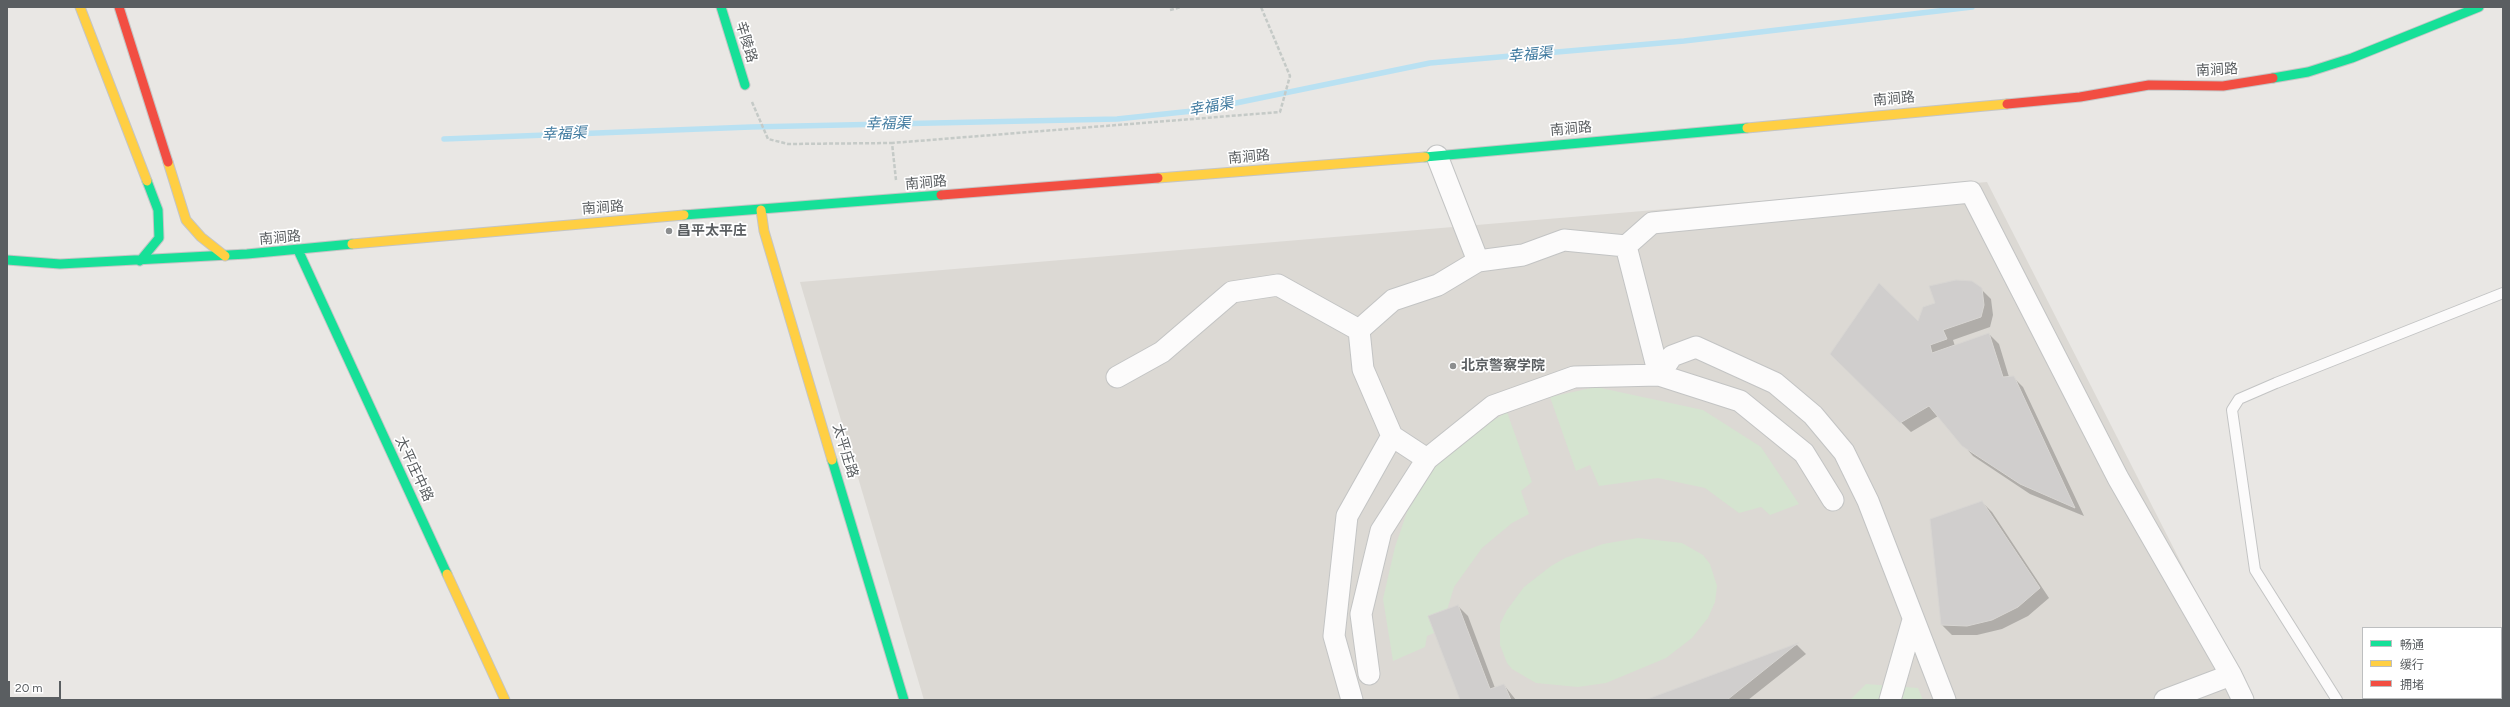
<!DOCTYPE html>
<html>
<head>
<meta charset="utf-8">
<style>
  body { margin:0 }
  #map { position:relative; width:2510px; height:707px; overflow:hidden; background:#e9e7e4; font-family:Figtree,"Noto Sans SC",sans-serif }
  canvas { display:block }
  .frame { position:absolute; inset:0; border:8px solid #5a5e61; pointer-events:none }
  .legend { position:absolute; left:2362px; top:627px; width:140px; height:72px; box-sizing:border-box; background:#fff; border:1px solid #bdbfc0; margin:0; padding:5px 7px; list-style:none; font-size:12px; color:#5a5e61 }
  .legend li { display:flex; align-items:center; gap:8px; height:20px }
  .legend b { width:20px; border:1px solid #bdbfc0 }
  .scale { position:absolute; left:8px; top:681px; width:53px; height:18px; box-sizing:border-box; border:2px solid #5a5e61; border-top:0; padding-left:5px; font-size:12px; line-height:14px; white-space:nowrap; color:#5a5e61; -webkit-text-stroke:3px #fff; paint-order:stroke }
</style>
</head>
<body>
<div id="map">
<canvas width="2510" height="707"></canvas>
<div class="frame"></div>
<ul class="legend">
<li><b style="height:5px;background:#16e098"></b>畅通</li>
<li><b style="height:5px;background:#ffcf43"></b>缓行</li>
<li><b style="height:5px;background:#f24e42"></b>拥堵</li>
</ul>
<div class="scale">20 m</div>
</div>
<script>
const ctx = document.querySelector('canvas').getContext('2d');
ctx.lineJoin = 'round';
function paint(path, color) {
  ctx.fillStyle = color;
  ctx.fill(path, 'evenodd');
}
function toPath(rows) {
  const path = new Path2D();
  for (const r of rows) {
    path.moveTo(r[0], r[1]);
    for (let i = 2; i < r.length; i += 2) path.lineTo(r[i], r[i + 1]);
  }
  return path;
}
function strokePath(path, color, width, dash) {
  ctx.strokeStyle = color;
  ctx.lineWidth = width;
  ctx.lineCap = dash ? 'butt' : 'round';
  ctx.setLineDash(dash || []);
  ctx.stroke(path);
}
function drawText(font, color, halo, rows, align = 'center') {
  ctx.font = font + ' Figtree,"Noto Sans SC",sans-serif';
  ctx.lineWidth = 3.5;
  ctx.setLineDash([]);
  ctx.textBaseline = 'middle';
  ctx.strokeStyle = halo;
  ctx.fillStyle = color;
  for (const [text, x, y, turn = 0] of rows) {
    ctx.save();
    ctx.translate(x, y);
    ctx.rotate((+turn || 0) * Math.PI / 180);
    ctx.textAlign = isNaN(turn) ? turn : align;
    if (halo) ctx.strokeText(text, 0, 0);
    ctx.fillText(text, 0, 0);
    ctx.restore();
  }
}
paint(toPath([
  [1987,182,2251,700,924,700,800,282]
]), '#dcd9d4');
paint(toPath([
  [1596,387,1703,410,1761,447,1799,504,1770,515,1761,507,1739,513,1705,488,1658,478,1599,486,1590,465,1576,471,1550,397],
  [1507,412,1532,482,1521,491,1529,514,1512,523,1482,548,1454,587,1441,630,1427,636,1425,647,1393,661,1383,599,1395,547,1407,512,1435,467,1468,436],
  [1638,538,1682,543,1703,555,1710,564,1717,586,1715,602,1708,618,1692,638,1666,658,1606,683,1578,687,1536,683,1512,669,1507,663,1500,645,1500,624,1507,610,1524,587,1551,566,1565,558,1603,544],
  [1866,684,1918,688,1923,700,1850,700]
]), '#d5e4d0');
paint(toPath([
  [1981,289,1991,299,1993,315,1990,327,1953,340,1955,346,1989,334,1999,344,2009,377,2013,377,2023,387,2084,516,2030,494,1973,456,1938,416,1911,432,1831,354,1918,323],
  [1982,502,1992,512,2049,598,2028,616,2002,629,1977,635,1952,635,1942,625],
  [1458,606,1468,616,1495,688,1504,685,1516,700,1461,700],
  [1797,645,1806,654,1748,700,1648,700]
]), '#0003');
strokePath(toPath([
  [444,139,751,127,1117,119,1202,110,1430,63,1684,41,1972,7]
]), '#b9e1f2', 5.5);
const building = toPath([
  [1956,280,1972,281,1982,288,1984,305,1981,317,1943,330,1947,339,1930,345,1932,353,1989,333,2003,377,2014,376,2075,508,2020,484,1962,446,1929,406,1900,423,1830,354,1879,283,1918,321,1923,307,1935,303,1929,286,1956,280],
  [1982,501,2040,588,2018,607,1992,620,1967,626,1941,625,1930,519,1982,501],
  [1458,605,1490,689,1504,684,1511,700,1460,700,1428,616,1458,605],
  [1798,643,1727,700,1645,700,1798,643]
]);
paint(building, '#d0cecd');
strokePath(building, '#d8d6d3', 1);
const lane = toPath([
  [2337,700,2255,570,2232,410,2239,399,2276,383,2503,293]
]);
const street = toPath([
  [1437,156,1478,261],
  [1626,246,1652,223,1971,192,2118,478,2231,675,2243,700],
  [1659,375,1672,356,1696,347,1775,383,1813,415,1844,452,1868,501,1945,700],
  [1117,377,1162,352,1232,292,1278,285,1359,330],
  [1427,459,1392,436,1363,369,1359,330,1393,300,1438,285,1478,261,1523,255,1564,240,1626,246,1659,375],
  [1369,674,1361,614,1381,531,1427,459,1493,406,1574,377,1659,375,1740,401,1804,453,1833,500],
  [1352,700,1334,636,1347,516,1392,436],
  [1890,700,1913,620],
  [2165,700,2231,675]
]);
const fast = toPath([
  [721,7,745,85],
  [2273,78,2308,72,2352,58,2479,7],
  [1425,157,1747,128],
  [684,215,941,195],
  [298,250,447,574],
  [7,260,60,264,247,254,352,244],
  [140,261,159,238,158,210,147,181],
  [832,460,904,700]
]);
const slow = toPath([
  [80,7,147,181],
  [1747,128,2007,104],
  [168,162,186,220,201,237,225,256],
  [1158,178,1425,157],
  [761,210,764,231,832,460],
  [352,244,684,215],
  [447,574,505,700]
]);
const jam = toPath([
  [119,7,168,162],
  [2007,104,2080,97,2149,85,2223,86,2273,78],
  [941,195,1158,178]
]);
strokePath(lane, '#c3c4c4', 12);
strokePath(street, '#c3c4c4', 23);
strokePath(fast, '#c4c5c5', 11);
strokePath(slow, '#c4c5c5', 11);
strokePath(jam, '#c4c5c5', 11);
strokePath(toPath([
  [1170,10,1181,7],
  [752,102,768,139,788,144,892,143],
  [896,180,892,143,1280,112,1290,76,1261,7]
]), '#c5cac7', 2.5, [4, 2]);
strokePath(lane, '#fcfbfb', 10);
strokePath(street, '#fcfbfb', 21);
strokePath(fast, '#16e098', 9);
strokePath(slow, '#ffcf43', 9);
strokePath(jam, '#f24e42', 9);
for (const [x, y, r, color] of [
  [669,231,4,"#8c8e8f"],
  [1453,366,4,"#8c8e8f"]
]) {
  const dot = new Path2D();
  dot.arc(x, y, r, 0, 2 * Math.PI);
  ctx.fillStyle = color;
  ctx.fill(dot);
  strokePath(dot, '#fff', 1.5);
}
drawText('14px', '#5a5e61', '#fff', [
  ["辛陵路",746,42,73],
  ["南涧路",2217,70,-3],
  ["南涧路",1894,99,-5],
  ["南涧路",1571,129,-5],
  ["南涧路",1249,157,-5],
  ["南涧路",926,183,-5],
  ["南涧路",603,208,-4],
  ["南涧路",280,238,-5],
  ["太平庄路",845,451,73],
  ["太平庄中路",414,469,65]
]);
drawText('bold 14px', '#5a5e61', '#fff', [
  ["昌平太平庄",677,231],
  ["北京警察学院",1461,366]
], 'left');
drawText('italic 15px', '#417ba0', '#fff', [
  ["幸福渠",1530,55,-5],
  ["幸福渠",1211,107,-10],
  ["幸福渠",888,124,-1],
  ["幸福渠",564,134,-2]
]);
</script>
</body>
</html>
